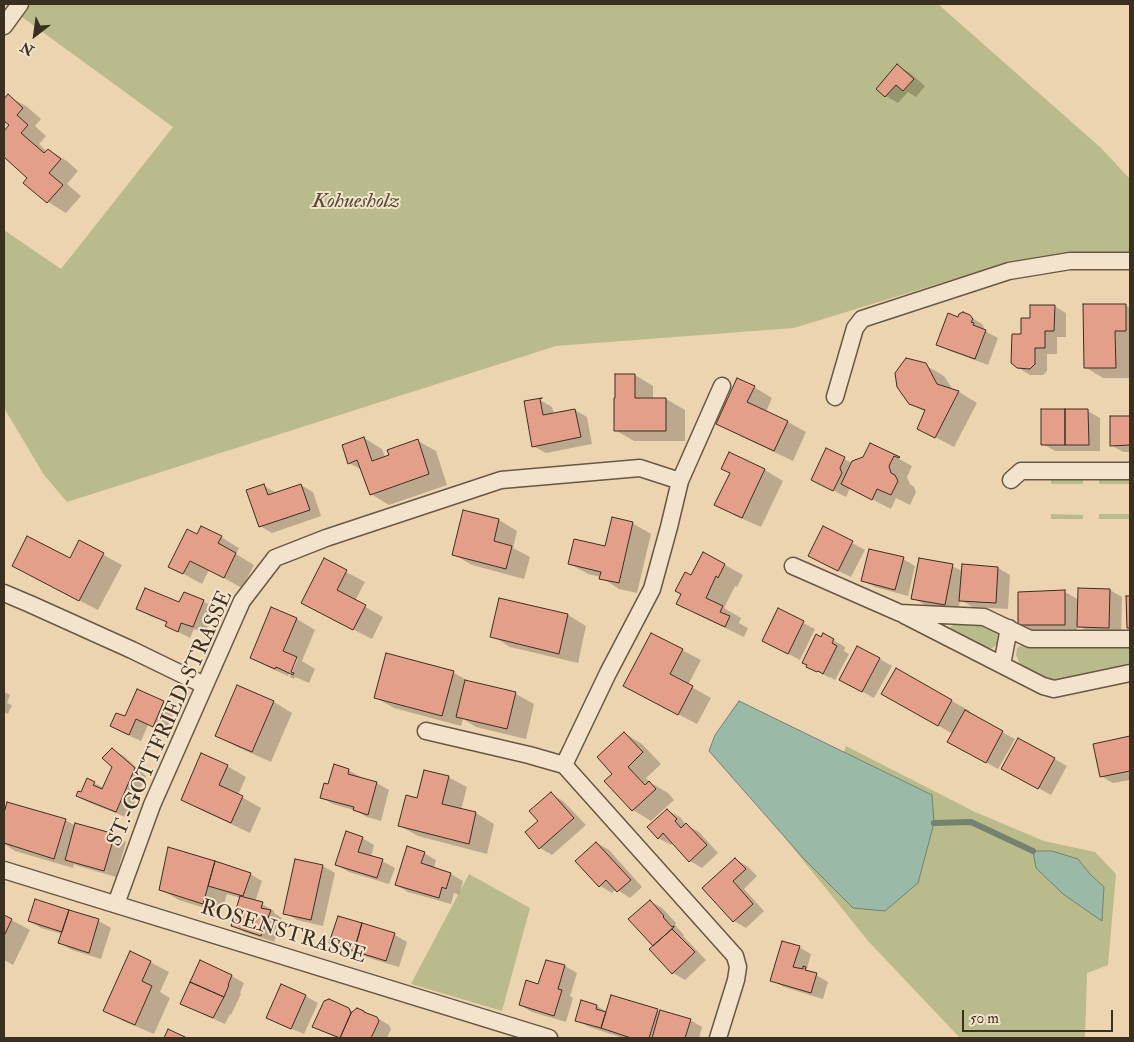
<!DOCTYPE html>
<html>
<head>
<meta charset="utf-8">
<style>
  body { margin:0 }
  #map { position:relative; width:1134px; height:1042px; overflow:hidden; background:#ecd4b1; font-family:"IM FELL Double Pica",serif }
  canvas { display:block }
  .frame { position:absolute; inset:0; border:5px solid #3b2f1f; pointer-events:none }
  .north { position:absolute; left:10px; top:10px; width:50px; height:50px; -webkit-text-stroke:4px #f3e3cc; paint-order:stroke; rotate:210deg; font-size:14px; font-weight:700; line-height:20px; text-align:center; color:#3b2f1f }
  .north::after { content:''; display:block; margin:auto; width:18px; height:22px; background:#3b2f1f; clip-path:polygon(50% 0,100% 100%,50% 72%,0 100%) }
  .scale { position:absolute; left:962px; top:1010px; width:151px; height:22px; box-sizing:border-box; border:2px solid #3b2f1f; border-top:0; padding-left:6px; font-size:15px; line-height:18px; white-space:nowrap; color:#3b2f1f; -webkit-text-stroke:4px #f3e3cc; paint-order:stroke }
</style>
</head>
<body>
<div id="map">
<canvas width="1134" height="1042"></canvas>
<div class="frame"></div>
<div class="north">N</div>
<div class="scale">50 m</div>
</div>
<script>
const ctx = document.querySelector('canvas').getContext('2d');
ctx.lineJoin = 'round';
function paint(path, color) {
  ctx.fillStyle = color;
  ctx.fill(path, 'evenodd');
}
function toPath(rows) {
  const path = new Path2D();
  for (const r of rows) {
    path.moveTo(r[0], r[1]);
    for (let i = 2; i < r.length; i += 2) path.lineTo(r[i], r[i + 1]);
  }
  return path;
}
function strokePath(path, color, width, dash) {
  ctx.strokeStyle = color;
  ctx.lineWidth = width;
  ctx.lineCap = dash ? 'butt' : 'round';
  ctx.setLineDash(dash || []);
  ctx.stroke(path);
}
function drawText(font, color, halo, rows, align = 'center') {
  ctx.font = font + ' "IM FELL Double Pica",serif';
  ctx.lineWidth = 4;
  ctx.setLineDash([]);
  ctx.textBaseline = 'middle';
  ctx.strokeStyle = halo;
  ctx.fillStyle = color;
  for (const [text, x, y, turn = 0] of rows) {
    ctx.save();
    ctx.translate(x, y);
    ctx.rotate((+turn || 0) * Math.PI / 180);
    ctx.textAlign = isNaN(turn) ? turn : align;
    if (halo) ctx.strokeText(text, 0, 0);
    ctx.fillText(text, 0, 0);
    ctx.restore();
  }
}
paint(toPath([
  [31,4,938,4,1101,148,1130,179,1130,254,1084,254,996,266,794,328,556,346,67,502,44,475,4,408,4,230,61,269,173,127,22,17],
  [1051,479,1083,479,1083,484,1051,484],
  [1099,479,1130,480,1130,484,1099,484],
  [1051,514,1083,515,1083,519,1051,519],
  [1099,514,1130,514,1130,519,1099,519],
  [953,624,989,624,997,629,999,635,997,644,994,647,987,650,950,631,950,628],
  [1023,644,1130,644,1130,665,1061,681,1052,682,1029,673,1020,664,1016,655,1017,648],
  [846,746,975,812,1044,841,1095,852,1116,874,1108,965,1087,973,1085,1038,960,1038,869,942,781,833,804,859,932,795,844,752],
  [469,874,530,908,502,1011,411,984]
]), '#b9bc8a');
const water = toPath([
  [739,701,932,795,934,823,918,883,885,911,853,908,804,859,709,751,715,735,739,701],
  [1033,851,1052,851,1078,859,1090,874,1104,887,1102,921,1063,894,1036,868,1033,851]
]);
paint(water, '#9ab9a6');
strokePath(water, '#748270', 1);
paint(toPath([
  [898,66,910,73,925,86,916,97,908,92,898,103,886,96,877,89],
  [8,96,26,106,41,119,35,126,46,136,39,144,47,152,48,150,67,161,78,171,67,184,81,196,66,213,48,202,25,182,29,178,4,156,4,133,11,125,4,119,4,101],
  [1125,305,1130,308,1130,378,1103,378,1085,367],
  [1054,306,1066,313,1066,337,1057,337,1057,354,1047,354,1047,371,1043,375,1030,375,1017,367,1032,319],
  [969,316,982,324,984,327,983,330,998,338,988,365,950,351,938,344,959,319],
  [925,365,944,376,953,390,959,392,977,403,954,447,918,428,926,412,910,404],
  [635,375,653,386,653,399,666,399,685,410,685,441,634,441,615,430],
  [754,387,772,398,766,412,788,422,806,432,793,461,736,434,717,423],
  [540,400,552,407,554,414,575,410,587,417,592,444,546,453,533,446],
  [1043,411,1088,411,1100,418,1100,451,1055,451,1043,444],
  [1111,417,1130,417,1130,452,1123,452,1111,445],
  [364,438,382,449,385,457,418,441,436,451,447,485,389,505,371,494,362,470,349,463],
  [827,450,852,463,864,458,894,456,912,466,907,477,910,484,914,487,916,492,910,505,896,498,891,509,850,488,846,497,825,486],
  [729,453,765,470,783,481,761,527,734,515,716,504,731,473],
  [301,485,313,492,321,516,272,533,260,526,264,486,277,493],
  [464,511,499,520,517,531,513,548,530,557,524,579,472,565,453,554],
  [632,523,651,534,637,593,619,589,601,577,588,574,570,564,606,547],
  [824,528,865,550,851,577,822,563],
  [198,536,221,537,239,548,236,554,254,565,242,588,209,570,202,584,169,566],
  [80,542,122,565,98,610,32,576,71,560],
  [903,559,915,566,908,596,875,587,862,580],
  [324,560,365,582,355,601,383,617,372,639,321,613],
  [725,565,743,575,737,587,735,586,724,608,741,618,739,623,748,628,744,637,696,614,678,604,691,577],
  [952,566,962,571,998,568,1010,575,1008,609,973,607,960,600,958,612,925,605,913,598],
  [1110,590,1122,597,1121,634,1091,633,1077,625,1077,631,1031,631,1019,624,1065,592,1079,600],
  [500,599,568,615,586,626,578,663,510,647,492,636],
  [203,601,215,608,205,633,194,629,190,638,167,626,168,623,150,616,138,609],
  [272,609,297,619,315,630,302,661,315,669,309,683,295,677,294,679,290,677,298,658,296,658,288,676,270,668,251,658],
  [778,610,815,629,800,660,775,647],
  [822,639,833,640,845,647,844,651,849,654,835,680,830,677,830,678,808,666],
  [682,650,701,660,688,685,711,698,697,724,643,696],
  [387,655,454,673,472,683,516,694,534,704,526,739,476,727,463,719,461,726,394,708,376,698],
  [880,659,892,666,874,698,841,680],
  [896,670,970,711,969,714,1015,739,998,769,949,742,953,734,883,694],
  [238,686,274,702,292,713,271,762,235,746,217,735],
  [4,692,10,695,7,703,12,705,8,714,4,712],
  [163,702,176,709,165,732,148,725,141,741,123,733,111,726,125,718],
  [624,733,642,744,661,764,646,778,651,783,668,793,674,800,651,821,633,810,614,774],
  [1130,737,1130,780,1113,783,1101,776,1094,744],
  [1019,739,1067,766,1051,795,1015,775],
  [112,749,124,756,146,776,128,818,90,803,77,796,94,783,104,788,113,766],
  [227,766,246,777,238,795,261,808,250,833,201,810,182,800],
  [348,770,361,777,360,778,377,783,389,790,381,821,367,817,354,810,333,804,321,797,329,786],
  [448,777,467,787,461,810,476,813,494,824,487,854,418,836,400,826,418,800],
  [551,794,563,801,586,825,552,855,540,848,539,821],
  [8,803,65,820,76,826,114,835,126,842,116,877,78,866,74,864,73,868,15,851,4,844,4,817],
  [667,810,680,817,686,825,699,832,718,853,702,868,690,861,673,842,671,845,658,838],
  [362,838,374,845,371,857,382,861,395,868,389,884,349,872,337,865],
  [597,843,609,850,642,887,630,898,616,889,612,893,600,886],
  [424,853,436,860,434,868,451,874,463,881,459,895,454,893,451,904,408,892,396,885],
  [735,859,747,866,757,876,744,889,764,911,746,928,734,921,704,888],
  [323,866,335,873,323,926,297,920,285,913],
  [250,874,262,881,255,902,262,904,274,911,274,913,282,918,274,942,244,932,232,925,241,898,227,894,221,913,179,900,160,889],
  [35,901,99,921,111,928,101,959,72,950,60,943,62,934,41,928,29,921],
  [650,901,662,908,676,923,675,925,684,935,683,936,706,960,685,980,673,973],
  [4,916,30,930,13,965,4,960],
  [339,917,395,935,407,942,399,967,343,950,331,943],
  [799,947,811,954,806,972,816,975,828,982,823,999,784,987,771,980],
  [547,961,565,966,577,973,570,996,573,998,566,1022,532,1012,520,1005,538,985],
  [150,962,169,972,160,992,170,998,154,1034,123,1021,105,1010],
  [200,962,232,976,244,983,240,993,241,994,231,1015,230,1014,225,1024,194,1010,181,1003],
  [305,996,318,1003,304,1034,280,1024],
  [582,1002,597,1006,607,1012,658,1011,661,1012,690,1020,702,1027,699,1038,623,1038,589,1027,576,1020],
  [349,1009,354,1012,377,1018,389,1025,391,1029,387,1038,338,1038,314,1026]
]), '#0003');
strokePath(toPath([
  [934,823,971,822,1033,851]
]), '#748270', 6);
const building = toPath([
  [897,64,914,79,903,91,896,85,885,97,876,89,897,64],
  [8,94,23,108,17,115,28,125,21,133,44,153,48,149,61,159,49,173,63,185,47,203,23,183,27,178,4,157,4,131,9,125,4,121,4,99,8,94],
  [1083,304,1126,304,1126,331,1115,331,1116,368,1084,368,1083,304],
  [1030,305,1055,305,1054,331,1045,331,1045,348,1035,348,1035,364,1030,369,1017,368,1011,363,1012,334,1021,334,1021,318,1030,318,1030,305],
  [963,312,970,315,973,319,971,322,974,323,973,325,986,330,975,359,936,345,948,313,958,317,959,314,963,312],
  [906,358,926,363,937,384,959,391,935,438,917,429,925,410,909,404,897,387,895,373,906,358],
  [615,374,635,374,635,398,666,398,666,431,614,431,614,398,615,398,615,374],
  [737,378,755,386,747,402,788,421,774,451,716,424,737,378],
  [542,398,540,399,543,415,575,409,581,437,532,447,524,401,542,398],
  [1041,409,1065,409,1065,445,1041,445,1041,409],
  [1065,409,1088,409,1089,445,1065,445,1065,409],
  [1110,416,1130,416,1130,445,1110,446,1110,416],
  [364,437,372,461,389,455,387,450,418,439,429,474,370,495,357,460,348,464,342,445,364,437],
  [870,443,900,457,899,458,894,456,889,466,891,473,895,475,898,481,891,495,877,489,872,500,841,484,852,461,863,457,870,443],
  [826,448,845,457,840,468,842,473,833,491,811,480,826,448],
  [729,452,765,469,742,518,714,505,730,473,721,469,729,452],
  [264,484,268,495,301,484,310,510,259,527,246,490,264,484],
  [463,510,499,519,494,541,512,546,506,569,452,555,463,510],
  [612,517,633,522,619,583,599,579,601,572,568,564,574,539,605,546,612,517],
  [201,526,222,536,218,543,236,553,224,578,190,561,183,574,168,567,187,529,197,534,201,526],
  [823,526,853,541,838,571,808,556,823,526],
  [27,536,70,558,79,540,104,553,79,601,12,566,27,536],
  [869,549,904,557,895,590,861,581,869,549],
  [703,552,725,564,718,578,716,576,706,598,723,606,720,612,730,616,725,627,676,604,681,594,675,591,685,572,691,575,703,552],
  [324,558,347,570,337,590,366,605,353,630,301,603,324,558],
  [919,558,953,564,945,605,911,599,919,558],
  [962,564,998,567,996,603,959,601,962,564],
  [145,588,179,602,184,592,204,600,193,627,181,623,178,632,165,626,167,622,136,609,145,588],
  [1078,588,1110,589,1109,628,1077,627,1078,588],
  [1065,590,1065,625,1018,625,1018,592,1065,590],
  [1126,596,1130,596,1130,628,1127,628,1126,596],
  [499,598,568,614,559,654,490,637,499,598],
  [271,607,297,618,283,651,297,657,291,672,294,673,293,675,276,667,275,669,250,658,271,607],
  [778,608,804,621,788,654,762,641,778,608],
  [651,633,683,649,670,674,693,686,678,715,623,686,651,633],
  [823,633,834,639,832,643,837,646,823,674,818,671,817,672,806,667,807,665,802,663,816,634,821,637,823,633],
  [857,646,880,658,862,692,839,680,857,646],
  [386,653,454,671,442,716,374,698,386,653],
  [896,668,952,700,938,726,881,694,896,668],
  [465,680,516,692,507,729,456,717,465,680],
  [237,685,274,701,252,752,215,736,237,685],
  [137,689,164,701,153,727,136,719,129,735,110,726,116,713,125,716,137,689],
  [965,710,1003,731,986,763,947,742,965,710],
  [624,732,643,752,628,767,645,785,649,781,656,789,632,811,604,781,612,774,597,757,624,732],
  [1130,736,1130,771,1100,777,1093,744,1130,736],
  [1018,738,1055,758,1038,789,1001,769,1018,738],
  [112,748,135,768,116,812,76,796,78,791,81,792,87,778,95,782,93,785,102,789,112,767,102,758,112,748],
  [201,753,228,765,219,785,243,796,231,823,181,800,201,753],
  [334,764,349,769,348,774,377,782,368,815,353,810,354,807,320,798,324,783,328,784,334,764],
  [424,770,449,776,442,804,476,812,469,844,398,826,406,795,417,798,424,770],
  [551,792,574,818,539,849,525,832,538,821,529,811,551,792],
  [7,802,66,819,54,859,4,843,4,813,7,802],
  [667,809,677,819,675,821,681,828,686,823,707,845,689,862,663,833,658,839,647,827,667,809],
  [75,823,115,834,104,871,65,860,75,823],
  [346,831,363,837,358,852,383,859,377,878,335,865,346,831],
  [596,842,631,880,617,892,606,880,599,887,575,861,596,842],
  [407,846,425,852,421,863,451,873,446,889,442,887,439,898,395,885,407,846],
  [168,847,215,861,203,904,159,890,168,847],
  [735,858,746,869,733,881,753,904,733,922,702,888,735,858],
  [295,859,323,865,311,920,283,914,295,859],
  [215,861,251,873,243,896,208,886,215,861],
  [240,896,263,902,261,908,271,910,261,936,231,926,240,896],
  [35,899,69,910,62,932,28,921,35,899],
  [650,900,664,916,663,917,672,927,674,926,674,927,653,946,628,919,650,900],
  [69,910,99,919,89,953,58,943,69,910],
  [4,915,12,919,4,936,4,915],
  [338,916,362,923,354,951,329,943,338,916],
  [362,923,395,933,386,961,354,951,362,923],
  [672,929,695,952,672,974,649,949,672,929],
  [782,941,800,946,793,967,803,969,803,966,806,967,805,970,817,973,811,993,770,981,782,941],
  [130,951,151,961,142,981,152,986,135,1025,103,1011,130,951],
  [200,960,232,975,228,985,229,985,224,997,190,982,200,960],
  [546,960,565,965,558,989,562,990,554,1016,519,1005,526,980,538,984,546,960],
  [190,982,224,997,213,1018,180,1004,190,982],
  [281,984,306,995,291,1029,266,1018,281,984],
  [611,995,658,1009,649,1038,631,1038,601,1028,611,995],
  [329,999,349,1008,351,1013,340,1038,312,1027,324,1001,329,999],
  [581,1000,597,1005,596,1009,606,1012,601,1028,575,1021,581,1000],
  [357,1008,364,1011,364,1012,377,1017,379,1021,371,1038,340,1038,351,1013,357,1008],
  [660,1010,691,1019,685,1038,652,1038,660,1010],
  [168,1029,187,1038,164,1038,168,1029]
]);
paint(building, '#e49f8a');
strokePath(building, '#3b2f1f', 1);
const minor = toPath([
  [4,26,20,4],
  [835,397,855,328,862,319,1009,271,1070,261,1130,261],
  [1011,480,1021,471,1130,471],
  [793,566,900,613,984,617,1030,639,1130,639],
  [4,593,30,604,132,650,204,685],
  [904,615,1043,686,1054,689,1130,673],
  [1002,665,1009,628],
  [426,731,529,755,564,765,735,956,738,967,736,980,718,1038],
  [564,765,608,673,652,589,669,527,680,481,722,386],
  [4,870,549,1038],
  [116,904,152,805,242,601,275,558,326,538,501,480,640,468,680,481]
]);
strokePath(minor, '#675844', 19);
strokePath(minor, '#f3e3cc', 16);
drawText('italic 21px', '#544b34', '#f3e3cc', [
  ["Kohuesholz",356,202]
]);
drawText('21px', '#3b2f1f', '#f3e3cc', [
  ["ST.-GOTTFRIED-STRASSE",171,719,-66],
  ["ROSENSTRASSE",283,933,17]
]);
</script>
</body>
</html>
